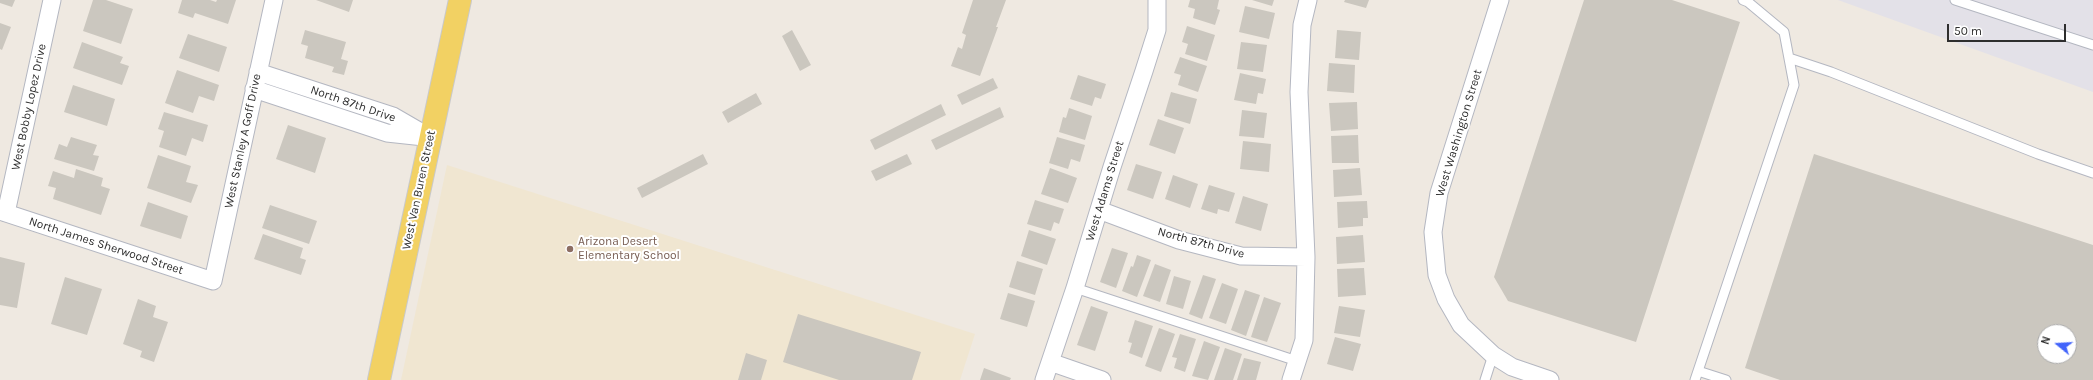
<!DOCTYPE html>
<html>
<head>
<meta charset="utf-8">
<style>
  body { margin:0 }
  #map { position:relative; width:2093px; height:380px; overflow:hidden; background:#efe9e1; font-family:Karla,sans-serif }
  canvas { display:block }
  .north { position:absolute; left:2037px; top:324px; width:40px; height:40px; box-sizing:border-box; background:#fff; border:1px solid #ababab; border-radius:50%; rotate:288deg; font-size:11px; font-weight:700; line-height:16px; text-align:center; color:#2e2e2e }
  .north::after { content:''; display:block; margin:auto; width:14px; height:18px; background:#4264fb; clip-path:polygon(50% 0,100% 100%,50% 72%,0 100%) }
  .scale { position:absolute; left:1947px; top:24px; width:119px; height:18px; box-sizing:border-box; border:2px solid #2e2e2e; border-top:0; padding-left:5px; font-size:12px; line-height:14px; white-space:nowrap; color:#2e2e2e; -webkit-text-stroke:3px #fff; paint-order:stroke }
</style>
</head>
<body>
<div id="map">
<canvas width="2093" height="380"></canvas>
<div class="north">N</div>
<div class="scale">50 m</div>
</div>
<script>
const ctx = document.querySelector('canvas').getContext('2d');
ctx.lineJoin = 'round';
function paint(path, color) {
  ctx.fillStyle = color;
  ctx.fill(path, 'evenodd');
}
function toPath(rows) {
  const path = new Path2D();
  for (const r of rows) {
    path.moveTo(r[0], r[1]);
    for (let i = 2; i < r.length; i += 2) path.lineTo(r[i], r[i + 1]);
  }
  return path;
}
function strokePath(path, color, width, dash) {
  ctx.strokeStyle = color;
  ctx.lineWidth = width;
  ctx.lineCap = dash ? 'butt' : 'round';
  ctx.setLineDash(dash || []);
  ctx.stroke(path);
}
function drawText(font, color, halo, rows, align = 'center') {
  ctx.font = font + ' Karla,sans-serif';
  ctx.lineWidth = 4;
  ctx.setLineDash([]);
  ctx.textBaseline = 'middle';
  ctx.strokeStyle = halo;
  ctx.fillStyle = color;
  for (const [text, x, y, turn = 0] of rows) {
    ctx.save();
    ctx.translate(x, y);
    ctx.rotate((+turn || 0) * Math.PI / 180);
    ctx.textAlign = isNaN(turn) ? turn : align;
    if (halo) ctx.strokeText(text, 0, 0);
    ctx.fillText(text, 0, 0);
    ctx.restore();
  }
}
paint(toPath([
  [1838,0,2093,0,2093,92]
]), '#e3e1e8');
paint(toPath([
  [447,165,975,334,960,380,401,380]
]), '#f0e6d1');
paint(toPath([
  [0,0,15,0,12,7,0,3],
  [93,0,106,0,133,9,121,44,83,31],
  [182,0,210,0,216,2,217,0,236,0,228,24,195,13,193,18,178,13],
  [316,0,353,0,349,12],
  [973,0,1006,0,996,27,998,27,980,76,951,66,958,47,962,49,966,35,962,33],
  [1190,0,1219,0,1217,9,1220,10,1215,25,1193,18,1195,9,1188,7],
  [1252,0,1274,0,1272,6],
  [1345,0,1369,0,1366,8,1344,2],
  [1584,0,1672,0,1740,22,1636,342,1508,301,1494,277],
  [1245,6,1275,13,1269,39,1239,32],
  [0,23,11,27,2,50,0,49],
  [1187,26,1215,35,1207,61,1185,54,1188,44,1182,42],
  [305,30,346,42,341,59,348,61,344,75,332,72,334,67,305,58,308,46,301,44],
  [792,30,811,65,800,71,782,36],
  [1337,30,1361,32,1359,60,1335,58],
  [188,34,227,47,219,72,179,58],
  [82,42,123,57,120,63,129,66,122,85,73,68],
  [1241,42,1267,45,1263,72,1237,69],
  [1180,57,1207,66,1198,92,1178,85,1181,75,1174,73],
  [1329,63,1355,65,1354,93,1327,91],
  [177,70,219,85,214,101,199,96,193,113,165,103],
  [1240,73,1266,79,1263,94,1258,93,1256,104,1234,100],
  [1078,75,1106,84,1101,99,1095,97,1092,106,1070,99],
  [993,78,998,88,962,105,957,95],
  [73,85,115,99,107,126,64,112],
  [1171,92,1197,99,1190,124,1164,116],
  [756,93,762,104,728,123,722,112],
  [1357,102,1358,129,1331,131,1329,103],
  [941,104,946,115,875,150,870,140],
  [1000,107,1004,117,936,150,931,140],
  [1069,108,1092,116,1085,140,1059,132,1063,117,1066,118],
  [1242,110,1267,113,1264,138,1239,136],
  [164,112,208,125,203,142,192,138,186,156,159,147,164,131,158,129],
  [1158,119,1184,128,1175,154,1149,145],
  [288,125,326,138,315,173,276,159],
  [1358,135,1359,163,1332,163,1331,136],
  [71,137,97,145,93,155,99,156,94,171,54,159,59,144,67,147],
  [1057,137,1085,145,1080,162,1071,159,1068,169,1049,163],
  [1243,141,1271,144,1269,172,1240,169],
  [703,154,708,164,642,198,637,188],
  [907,154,912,164,876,181,871,171],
  [1814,154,2093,245,2093,380,1780,380,1745,368],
  [2045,332,2069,332,2069,356,2045,356],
  [158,155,191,166,186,182,198,185,191,203,147,188],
  [1136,164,1162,172,1153,199,1127,190],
  [1050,168,1077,178,1068,203,1041,194],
  [1360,168,1362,195,1334,197,1333,170],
  [76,169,103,178,101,186,110,189,101,215,53,199,56,188,48,186,53,171,74,178],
  [1173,175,1198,184,1190,208,1165,199],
  [1209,185,1235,193,1229,212,1218,209,1217,214,1201,209],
  [1243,196,1268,204,1261,231,1235,223],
  [1035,200,1064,209,1059,224,1054,222,1051,231,1027,224],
  [1367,201,1368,218,1363,218,1363,226,1338,228,1337,202],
  [148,202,188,216,181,239,140,226],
  [270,205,317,221,309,244,262,228],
  [1029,230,1056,239,1047,265,1021,256],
  [263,234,303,248,300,258,306,260,301,275,254,259],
  [1363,235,1365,262,1337,264,1336,237],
  [1112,248,1128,253,1116,288,1100,282],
  [1137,255,1151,260,1137,297,1122,291,1131,266,1133,267],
  [0,257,25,263,17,308,0,305],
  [1017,261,1043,269,1035,295,1009,287],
  [1155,264,1171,270,1160,302,1143,296],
  [1364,268,1366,295,1338,297,1337,269],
  [1203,275,1216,279,1202,319,1189,314],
  [1174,276,1191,281,1183,309,1166,304],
  [65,277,102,289,87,335,51,324],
  [1222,283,1238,289,1226,324,1209,318],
  [1245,290,1260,295,1246,336,1231,330],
  [1008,293,1035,301,1027,327,1000,319],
  [1264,297,1281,303,1267,342,1251,337],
  [138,299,156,306,153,317,168,322,154,362,140,357,142,351,123,344],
  [1091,306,1108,312,1095,351,1077,345],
  [1339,306,1365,310,1360,337,1334,333],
  [798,314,921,352,912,380,839,380,783,362],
  [1135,320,1153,326,1142,358,1129,353,1132,343,1128,342],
  [1159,328,1175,334,1161,372,1145,366],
  [1180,334,1196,339,1185,372,1174,368,1177,358,1172,357],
  [1335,337,1361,344,1353,371,1327,364],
  [1204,341,1220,347,1208,380,1192,376],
  [1225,348,1242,354,1233,380,1214,380],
  [746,353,767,360,761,380,738,380],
  [1244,358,1261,362,1256,380,1237,380],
  [984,368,1011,378,1010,380,980,380]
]), '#cbc7bf');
const service = toPath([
  [1955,0,2093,45],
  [1789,58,1831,72,2038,154,2093,173],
  [1075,288,1297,361],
  [1698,371,1726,380],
  [1485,380,1493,355],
  [1695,380,1794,85,1784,32,1748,2,1743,0]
]);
const minor = toPath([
  [1500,0,1439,193,1433,232,1437,275,1446,299,1461,325,1493,355,1512,367,1550,380],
  [258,72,393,116,431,138],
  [254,89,387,133,424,137],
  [1099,210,1179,240,1241,256,1306,257],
  [0,211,213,281,274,0],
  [6,213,52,0],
  [1050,362,1102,380],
  [1044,380,1075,288,1112,167,1144,71,1157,30,1157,0],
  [1291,380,1304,340,1306,257,1299,92,1302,25,1308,0]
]);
const primary = toPath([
  [379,380,460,0]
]);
strokePath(service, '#b4b7c1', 11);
strokePath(minor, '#b4b7c1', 19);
strokePath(primary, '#c9c9c9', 24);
strokePath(service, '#fff', 9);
strokePath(minor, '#fff', 17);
strokePath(primary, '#f2d163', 22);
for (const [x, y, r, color] of [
  [570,249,4,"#8d6e63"]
]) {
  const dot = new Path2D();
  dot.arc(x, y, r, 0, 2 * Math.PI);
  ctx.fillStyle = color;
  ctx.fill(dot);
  strokePath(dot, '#fff', 1.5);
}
drawText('12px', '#2e2e2e', '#fff', [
  ["North 87th Drive",353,104,19],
  ["West Bobby Lopez Drive",29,107,-78],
  ["West Washington Street",1459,133,-73],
  ["West Stanley A Goff Drive",243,141,-78],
  ["West Van Buren Street",419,190,-78],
  ["West Adams Street",1105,191,-73],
  ["North 87th Drive",1201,243,15],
  ["North James Sherwood Street",106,246,18]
]);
drawText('12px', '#785e54', '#fff', [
  ["Arizona Desert",578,242],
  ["Elementary School",578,256]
], 'left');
</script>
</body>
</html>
